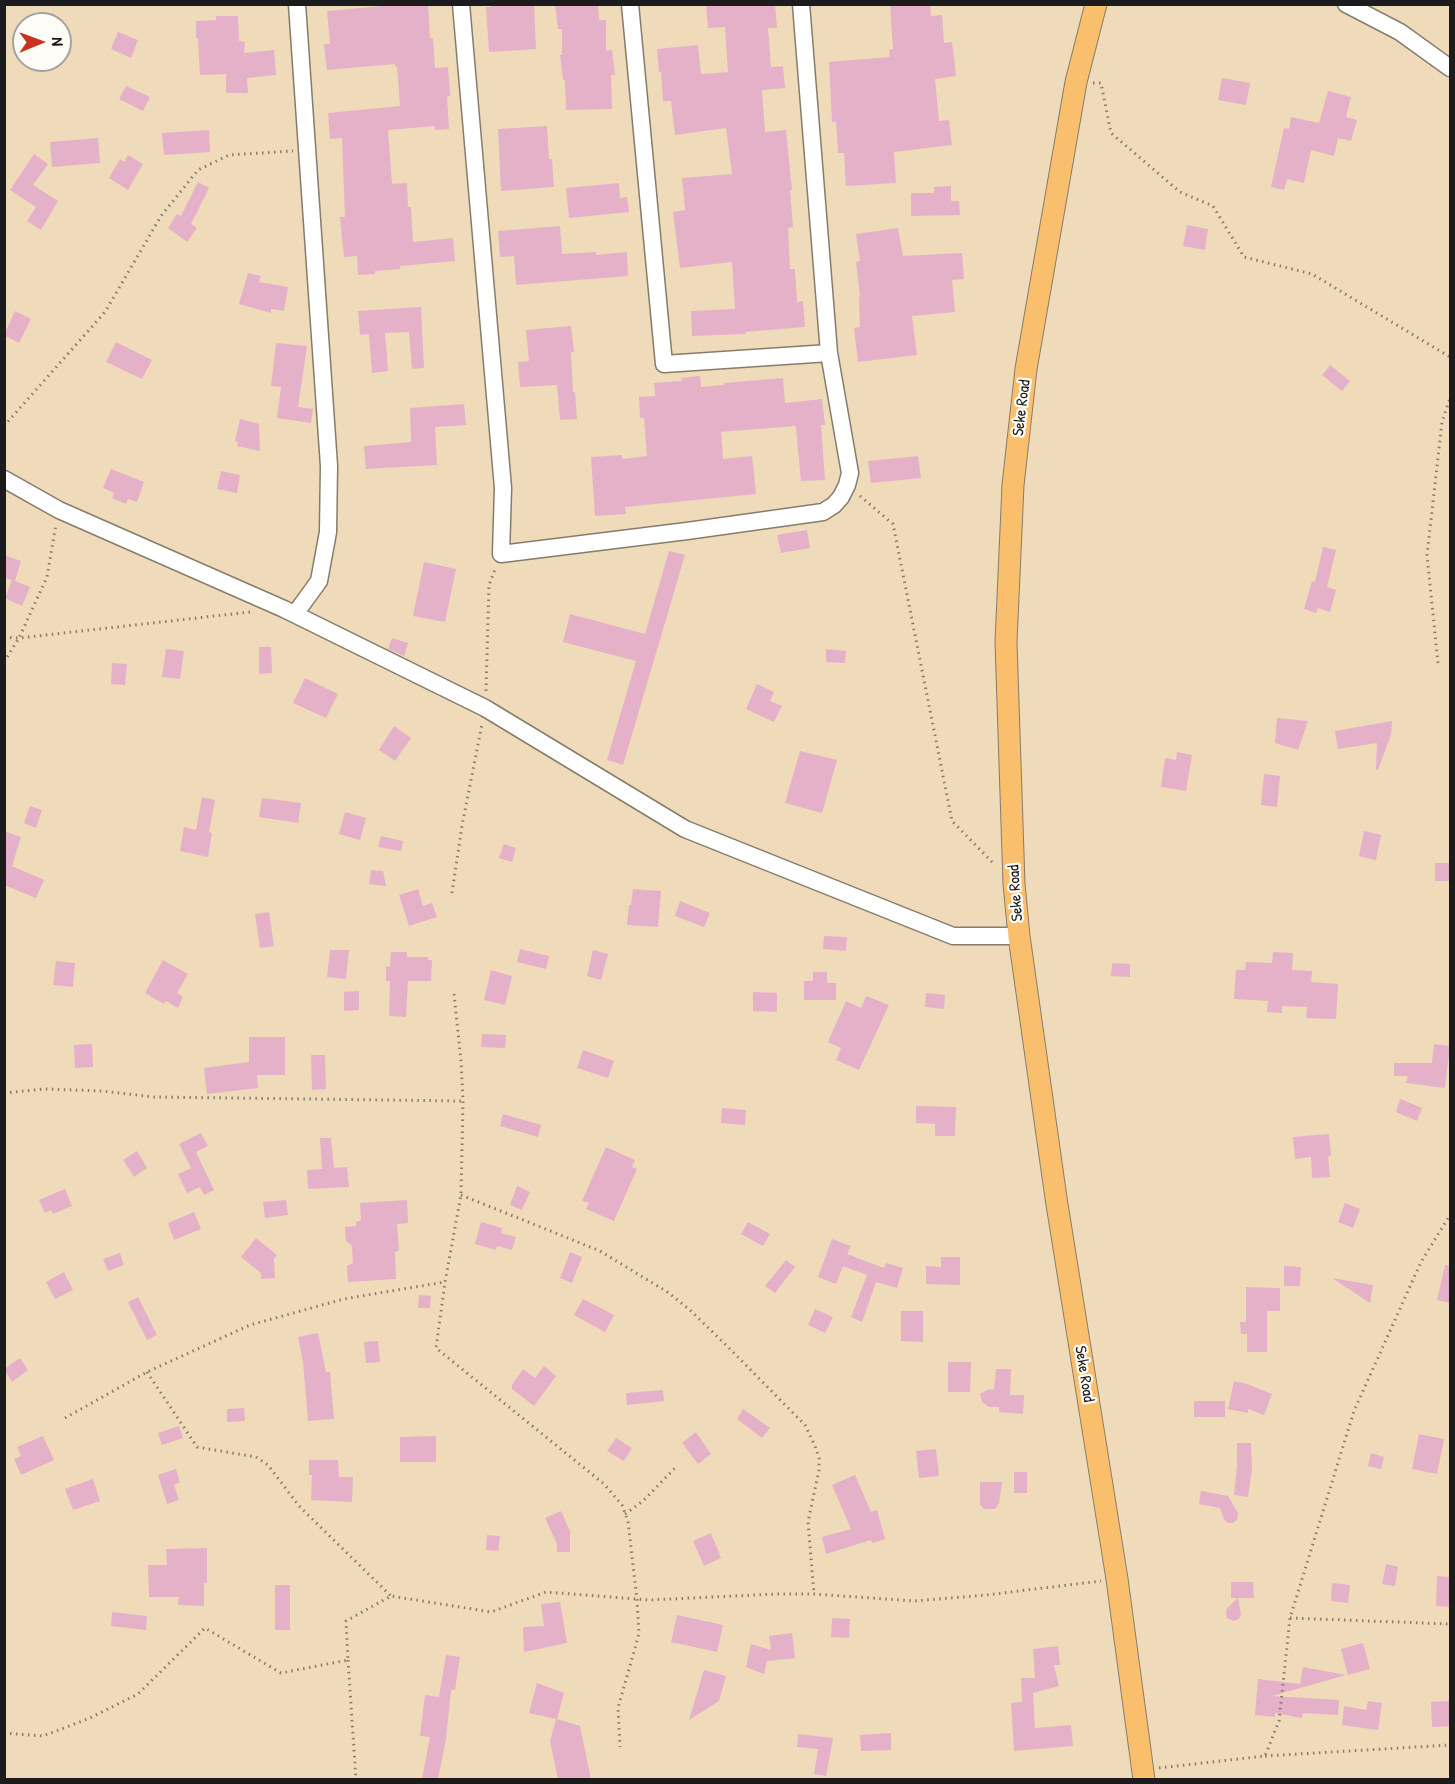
<!DOCTYPE html>
<html>
<head>
<meta charset="utf-8">
<style>
  body { margin:0 }
  #map { position:relative; width:1455px; height:1784px; overflow:hidden; background:#efdbba; font-family:"Patrick Hand",sans-serif }
  canvas { display:block }
  .frame { position:absolute; inset:0; border:6px solid #1c1c1c; pointer-events:none }
  .north { position:absolute; left:12px; top:12px; width:60px; height:60px; box-sizing:border-box; background:#fdfcf7; border:2px solid #a3a29f; border-radius:50%; rotate:89deg; font-size:16px; font-weight:700; line-height:24px; text-align:center; color:#1c1c1c }
  .north::after { content:''; display:block; margin:auto; width:21px; height:27px; background:#c8321e; clip-path:polygon(50% 0,100% 100%,50% 72%,0 100%) }
</style>
</head>
<body>
<div id="map">
<canvas width="1455" height="1784"></canvas>
<div class="frame"></div>
<div class="north">N</div>
</div>
<script>
const ctx = document.querySelector('canvas').getContext('2d');
ctx.lineJoin = 'round';
function paint(path, color) {
  ctx.fillStyle = color;
  ctx.fill(path, 'evenodd');
}
function toPath(rows) {
  const path = new Path2D();
  for (const r of rows) {
    path.moveTo(r[0], r[1]);
    for (let i = 2; i < r.length; i += 2) path.lineTo(r[i], r[i + 1]);
  }
  return path;
}
function strokePath(path, color, width, dash) {
  ctx.strokeStyle = color;
  ctx.lineWidth = width;
  ctx.lineCap = dash ? 'butt' : 'round';
  ctx.setLineDash(dash || []);
  ctx.stroke(path);
}
function drawText(font, color, halo, rows, align = 'center') {
  ctx.font = font + ' "Patrick Hand",sans-serif';
  ctx.lineWidth = 4.5;
  ctx.setLineDash([]);
  ctx.textBaseline = 'middle';
  ctx.strokeStyle = halo;
  ctx.fillStyle = color;
  for (const [text, x, y, turn = 0] of rows) {
    ctx.save();
    ctx.translate(x, y);
    ctx.rotate((+turn || 0) * Math.PI / 180);
    ctx.textAlign = isNaN(turn) ? turn : align;
    if (halo) ctx.strokeText(text, 0, 0);
    ctx.fillText(text, 0, 0);
    ctx.restore();
  }
}
paint(toPath([
  [381,4,428,4,430,38,433,38,435,68,448,67,450,96,447,97,449,129,435,130,435,126,388,130,392,184,407,183,408,207,411,207,413,242,453,238,455,261,400,266,400,269,375,271,375,274,358,275,357,256,344,257,340,217,345,217,342,138,330,139,328,113,400,106,397,66,395,67,395,64,327,70,324,44,330,44,327,11,382,6],
  [491,4,534,4,536,49,489,52,486,7,491,7],
  [555,4,598,4,599,20,606,20,606,51,612,50,615,75,611,75,612,109,566,110,565,80,563,80,560,55,562,55,562,29,558,29],
  [706,4,775,4,777,28,768,28,771,67,783,66,785,88,762,90,765,132,786,130,792,190,790,190,793,227,788,228,790,269,795,269,797,302,803,301,805,327,745,332,746,334,692,336,691,311,735,309,732,262,680,268,673,212,685,210,682,178,732,174,726,128,675,135,671,101,663,101,661,72,659,72,657,49,698,45,701,74,728,72,725,27,708,28],
  [890,4,930,4,931,16,942,15,944,43,952,42,956,76,935,79,939,121,949,120,952,145,894,152,896,183,846,186,844,153,838,153,836,122,832,122,829,62,890,57,889,50,893,49],
  [216,16,238,16,239,41,245,42,244,53,274,50,276,75,247,78,248,93,226,93,226,74,200,75,198,38,196,38,196,21,216,20],
  [118,32,138,40,131,58,111,49],
  [1222,78,1250,83,1246,105,1218,100],
  [126,86,150,97,143,111,119,99],
  [1328,91,1351,97,1346,117,1357,120,1351,141,1338,138,1334,156,1311,150,1304,183,1287,179,1284,190,1271,187,1284,128,1289,129,1291,117,1319,123],
  [547,126,549,159,552,159,554,187,501,191,498,129],
  [209,130,210,152,164,155,162,133],
  [98,138,100,163,52,167,50,142],
  [34,154,48,164,33,185,58,201,41,230,27,221,36,207,10,190],
  [128,155,143,164,128,190,109,178,120,159,124,162],
  [198,182,209,188,191,224,197,228,187,242,168,228,177,214,181,216],
  [619,183,620,198,627,197,629,212,569,218,566,188],
  [951,186,951,201,959,201,960,215,911,216,911,193,934,193,934,187],
  [1187,225,1208,229,1205,250,1183,246],
  [560,226,562,254,596,252,596,255,627,252,628,276,516,285,514,256,500,257,498,231],
  [898,228,903,256,962,253,964,279,952,280,955,312,912,316,917,355,858,362,854,328,860,327,859,297,860,297,856,262,860,261,856,234],
  [248,273,261,276,259,282,288,287,284,311,271,309,271,313,239,304],
  [421,307,424,368,412,369,409,332,385,333,388,371,372,373,369,334,360,335,358,311],
  [15,311,31,319,19,343,4,335],
  [571,326,574,352,571,352,573,392,575,392,577,419,560,420,557,385,520,387,518,362,529,361,526,330],
  [116,342,152,360,142,379,106,362],
  [276,343,307,346,298,407,313,409,311,423,277,418,281,387,271,386],
  [1330,365,1350,381,1342,391,1322,375],
  [700,376,701,387,724,385,724,383,783,378,785,403,822,399,825,425,821,425,825,480,801,481,796,428,795,426,721,432,723,459,752,456,756,494,625,507,626,514,595,516,591,457,622,455,622,459,647,456,644,418,640,418,639,397,655,396,654,383,682,381,681,378],
  [464,404,466,425,435,427,437,465,366,469,364,446,411,442,410,408],
  [240,419,259,424,260,451,237,446,238,442,235,441],
  [918,456,921,478,871,483,868,461],
  [111,469,144,482,137,502,128,499,126,504,112,498,114,493,103,488],
  [221,471,240,475,237,493,217,489],
  [807,530,810,548,781,553,777,535],
  [1323,547,1336,550,1327,587,1336,590,1330,612,1318,608,1316,613,1304,609,1312,581,1315,582],
  [669,551,685,555,623,765,607,760,636,661,563,642,570,614,645,634],
  [4,555,21,561,15,581,30,587,22,606,5,598,12,580,4,578],
  [424,562,456,569,445,622,413,616],
  [392,638,408,643,404,656,388,649],
  [259,647,271,647,272,673,259,674],
  [166,649,184,651,180,679,162,677],
  [826,649,846,651,845,663,826,662],
  [112,663,127,664,125,685,111,684],
  [305,678,338,694,326,718,293,703],
  [757,684,774,692,770,701,782,706,774,722,746,709],
  [1277,718,1308,721,1298,750,1275,743],
  [1392,721,1391,735,1378,770,1376,769,1377,743,1338,749,1335,731],
  [394,726,411,738,395,761,379,750],
  [800,751,837,760,822,813,785,803],
  [1177,752,1192,755,1186,791,1161,787,1165,758,1176,760],
  [1264,774,1280,776,1277,807,1261,805],
  [202,797,215,800,209,832,212,833,208,857,180,851,184,827,196,830],
  [262,798,301,803,298,823,259,817],
  [30,806,42,810,36,828,24,823],
  [345,812,366,818,360,840,339,834],
  [4,831,21,837,12,866,44,880,36,898,4,885],
  [1364,831,1381,835,1376,860,1359,856],
  [381,836,403,841,401,851,378,847],
  [504,844,516,848,512,862,499,858],
  [1435,863,1450,863,1450,881,1435,881],
  [371,870,383,871,386,886,369,884],
  [418,889,423,906,432,903,437,917,409,926,399,895],
  [633,889,661,891,658,927,627,925,629,905,631,905],
  [680,901,710,913,704,927,675,916],
  [269,912,274,946,260,948,255,914],
  [824,936,847,937,846,951,823,949],
  [520,949,549,956,546,969,517,962],
  [330,950,349,950,346,979,327,977],
  [593,950,608,954,601,980,587,976],
  [391,952,407,952,407,957,428,957,428,960,432,960,431,981,408,981,406,1017,389,1016,390,981,386,981,386,966,390,967],
  [1273,952,1293,953,1292,970,1312,971,1311,982,1338,984,1336,1019,1306,1018,1307,1007,1282,1006,1282,1013,1267,1012,1268,1001,1234,999,1236,970,1245,970,1246,962,1272,963],
  [163,960,188,974,177,993,183,997,178,1008,166,1001,164,1004,145,993],
  [56,961,75,963,73,987,53,985],
  [1112,963,1130,964,1130,977,1111,976],
  [491,970,512,976,505,1005,484,1000],
  [813,972,827,972,827,983,836,983,836,1000,804,1000,804,981,813,981],
  [359,991,359,1010,344,1011,344,992],
  [753,992,777,993,777,1012,753,1011],
  [926,993,945,995,944,1009,925,1007],
  [866,996,889,1005,859,1070,836,1060,841,1048,828,1042,846,1001,861,1008],
  [482,1034,506,1035,505,1048,481,1047],
  [249,1037,285,1037,285,1075,257,1075,258,1088,207,1094,204,1068,249,1062],
  [92,1044,93,1067,75,1068,74,1045],
  [1434,1044,1450,1046,1445,1088,1406,1083,1408,1076,1394,1076,1394,1063,1432,1063],
  [583,1050,614,1061,608,1078,577,1068],
  [311,1055,325,1055,326,1089,312,1090],
  [1400,1099,1422,1108,1417,1121,1396,1112],
  [916,1106,956,1107,955,1136,935,1136,935,1124,916,1123],
  [722,1108,746,1110,745,1125,721,1123],
  [503,1114,541,1125,538,1137,500,1126],
  [201,1133,208,1146,196,1152,214,1190,204,1195,200,1187,187,1193,178,1174,191,1168,179,1144],
  [1329,1134,1331,1156,1328,1156,1330,1177,1312,1178,1311,1157,1295,1159,1293,1137],
  [320,1138,331,1138,334,1168,347,1167,349,1187,308,1189,307,1170,322,1169],
  [606,1147,635,1160,632,1167,637,1169,614,1221,586,1209,589,1203,582,1201],
  [137,1151,147,1168,134,1177,123,1160],
  [517,1186,530,1192,522,1210,510,1205],
  [65,1189,72,1206,53,1214,51,1210,45,1213,39,1200],
  [286,1200,288,1215,265,1218,263,1202],
  [407,1200,408,1223,397,1224,399,1251,395,1252,396,1279,348,1282,347,1266,353,1263,352,1246,346,1241,345,1227,356,1226,356,1222,361,1220,360,1203],
  [1345,1203,1360,1209,1353,1228,1338,1222],
  [194,1212,201,1229,174,1240,168,1223],
  [481,1222,502,1228,501,1233,516,1237,512,1250,497,1246,496,1250,475,1244],
  [748,1222,770,1234,763,1246,741,1234],
  [256,1238,277,1255,274,1259,275,1278,261,1279,261,1273,241,1257],
  [832,1239,851,1246,847,1254,884,1268,886,1263,903,1268,897,1288,876,1282,862,1322,851,1317,867,1275,843,1266,836,1284,818,1277],
  [570,1252,582,1257,572,1283,560,1278],
  [120,1253,124,1265,108,1271,103,1259],
  [941,1257,960,1257,960,1285,926,1284,926,1266,941,1267],
  [786,1260,795,1267,775,1293,765,1286],
  [1445,1265,1450,1266,1450,1303,1437,1300],
  [1284,1266,1301,1267,1300,1286,1284,1286],
  [64,1272,73,1290,55,1299,46,1282],
  [1332,1278,1373,1285,1370,1303],
  [1246,1287,1280,1288,1280,1311,1267,1311,1267,1352,1247,1352,1247,1334,1241,1334,1240,1322,1246,1322],
  [419,1295,431,1296,430,1308,418,1308],
  [138,1297,157,1335,147,1340,128,1302],
  [583,1299,614,1315,605,1332,574,1315],
  [815,1309,833,1317,825,1333,808,1325],
  [901,1311,923,1311,923,1342,901,1341],
  [318,1333,326,1372,330,1372,334,1419,308,1421,303,1362,298,1337],
  [378,1341,380,1362,366,1363,364,1342],
  [20,1358,28,1370,12,1382,4,1369],
  [948,1362,971,1362,970,1392,948,1392],
  [544,1366,556,1376,534,1406,512,1389,512,1385,523,1369,535,1378],
  [996,1369,1011,1369,1010,1395,1024,1395,1023,1414,999,1412,999,1407,989,1407,982,1402,980,1394,987,1390,994,1389],
  [1234,1381,1247,1384,1272,1394,1264,1415,1248,1409,1248,1413,1228,1409],
  [663,1390,664,1401,627,1405,626,1393],
  [1194,1401,1225,1401,1225,1417,1194,1417],
  [244,1408,245,1421,227,1422,227,1409],
  [743,1409,770,1428,762,1438,737,1419],
  [179,1426,183,1438,162,1445,158,1433],
  [696,1432,711,1454,698,1464,682,1443],
  [1419,1434,1444,1439,1437,1474,1412,1469],
  [43,1436,54,1460,21,1475,14,1459,21,1456,17,1447],
  [436,1436,436,1462,400,1462,400,1437],
  [616,1438,632,1448,624,1461,607,1451],
  [1237,1443,1251,1443,1252,1468,1248,1497,1234,1495,1237,1466],
  [936,1449,939,1476,919,1478,916,1451],
  [1371,1453,1384,1457,1381,1469,1368,1466],
  [309,1460,338,1460,339,1477,353,1477,352,1502,311,1500,312,1475,309,1475],
  [176,1469,180,1482,174,1485,179,1500,167,1504,158,1475],
  [1014,1472,1027,1472,1027,1493,1014,1493],
  [855,1475,871,1512,877,1510,885,1539,872,1543,871,1540,826,1554,822,1537,851,1529,832,1485],
  [93,1479,100,1501,73,1510,65,1489],
  [980,1482,1002,1482,999,1503,995,1509,985,1509,980,1505],
  [1201,1491,1228,1496,1238,1513,1237,1520,1233,1523,1228,1523,1224,1519,1220,1508,1199,1504],
  [561,1511,570,1531,570,1552,557,1552,557,1544,545,1518],
  [711,1533,721,1558,704,1566,693,1541],
  [487,1535,500,1536,498,1551,486,1550],
  [207,1548,207,1583,204,1583,204,1606,178,1605,179,1597,149,1597,148,1565,167,1565,166,1549],
  [1386,1564,1398,1567,1395,1586,1382,1584],
  [1437,1576,1450,1577,1450,1607,1436,1606],
  [1231,1582,1253,1582,1254,1598,1238,1598,1241,1614,1239,1619,1234,1621,1227,1618,1226,1613,1227,1608,1238,1598,1231,1598],
  [1332,1583,1350,1585,1348,1603,1331,1601],
  [275,1585,290,1585,290,1630,275,1630],
  [560,1602,567,1643,524,1652,523,1627,544,1626,541,1604],
  [112,1612,147,1616,146,1630,111,1626],
  [677,1615,723,1625,717,1652,671,1642],
  [832,1618,850,1619,849,1638,831,1637],
  [792,1633,795,1657,796,1658,767,1661,764,1674,746,1667,751,1644,771,1650,769,1636],
  [1363,1643,1370,1669,1348,1675,1341,1649],
  [1058,1646,1060,1665,1054,1665,1059,1686,1033,1693,1035,1728,1071,1725,1073,1746,1014,1751,1011,1703,1022,1702,1021,1678,1035,1678,1033,1649],
  [446,1655,460,1657,455,1690,451,1690,446,1739,438,1779,422,1779,430,1737,420,1736,425,1695,439,1697],
  [1303,1667,1346,1675,1272,1696,1339,1700,1338,1715,1303,1713,1302,1718,1275,1713,1275,1717,1255,1715,1258,1679,1300,1684],
  [704,1670,726,1676,719,1701,689,1720],
  [537,1683,564,1693,557,1719,580,1726,591,1779,558,1779,550,1741,556,1719,529,1713],
  [1368,1701,1382,1703,1378,1730,1342,1725,1344,1706,1366,1710],
  [1450,1701,1450,1726,1432,1727,1431,1702],
  [891,1733,891,1750,861,1751,860,1735],
  [798,1734,833,1738,826,1776,814,1774,818,1749,797,1747]
]), '#e4b1c9');
const minor = toPath([
  [461,4,503,488,501,554,687,531,823,512,834,505,841,497,847,485,850,473,829,353,801,4],
  [630,4,664,364,829,353],
  [1346,4,1400,32,1450,68],
  [4,479,59,510,284,609,485,708,685,829,953,936,1019,936],
  [295,614,319,581,328,532,329,466,297,4]
]);
const major = toPath([
  [1096,4,1076,82,1026,369,1013,485,1006,642,1014,884,1019,936,1056,1198,1117,1579,1144,1780]
]);
strokePath(minor, '#867c6b', 19);
strokePath(major, '#867c6b', 23);
strokePath(toPath([
  [1093,83,1101,83,1111,133,1180,192,1213,206,1244,257,1312,274,1450,357],
  [4,426,105,312,161,216,198,170,229,155,293,151],
  [860,496,893,524,952,821,995,865],
  [4,637,19,638,250,612],
  [4,662,19,638,47,577,56,524],
  [1438,663,1427,555,1442,422,1450,398],
  [486,691,489,585,496,567],
  [452,893,462,826,482,724],
  [454,994,461,1061,463,1101,461,1195,445,1282,436,1348,604,1484,622,1505,628,1521,637,1600,639,1634,618,1708,620,1747],
  [4,1093,45,1089,102,1091,154,1097,463,1101],
  [461,1195,600,1251,669,1293,691,1311,728,1347,805,1425,815,1446,819,1458,819,1470,808,1522,814,1594],
  [147,1372,197,1447,256,1457,268,1465,299,1506,391,1596],
  [65,1418,147,1372,250,1325,344,1299,445,1282],
  [625,1514,643,1501,675,1468],
  [1290,1618,1450,1624],
  [348,1660,356,1780],
  [4,1733,43,1736,90,1718,138,1694,205,1628,281,1673,348,1660,346,1621,391,1596,491,1612,546,1592,649,1600,777,1594,814,1594,915,1601,986,1595,1101,1581],
  [1265,1756,1450,1745],
  [1159,1768,1265,1756,1279,1721,1290,1618,1354,1411,1421,1262,1450,1215]
]), '#867c6b', 3, [1.5, 4.5]);
strokePath(minor, '#fff', 16);
strokePath(major, '#f9bf6d', 21);
drawText('16px', '#1c1c1c', '#fdfcf7', [
  ["Seke Road",1022,408,-83],
  ["Seke Road",1016,893,-94],
  ["Seke Road",1084,1374,81]
]);
</script>
</body>
</html>
